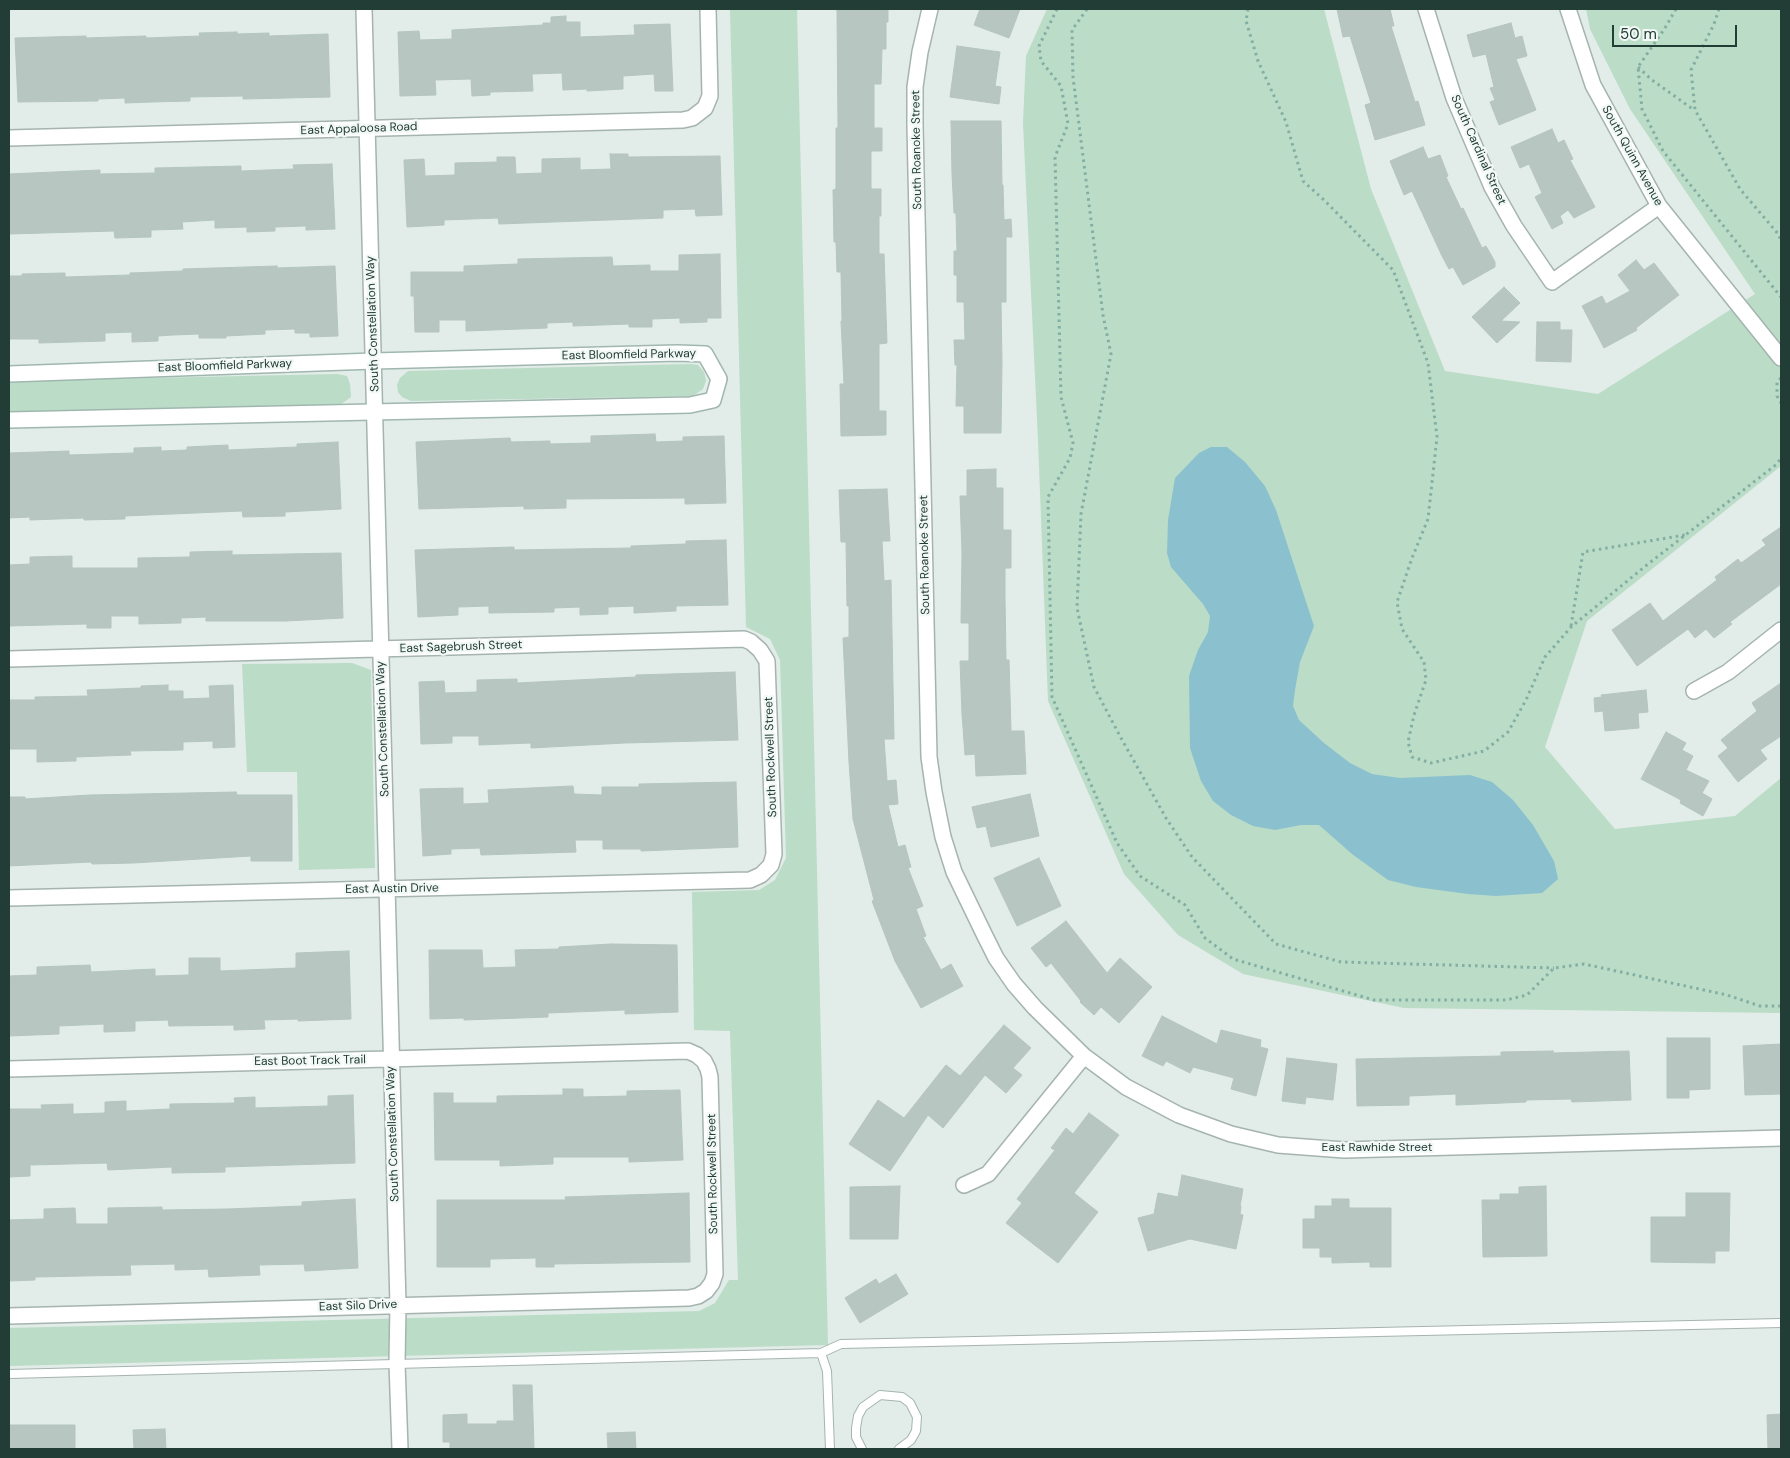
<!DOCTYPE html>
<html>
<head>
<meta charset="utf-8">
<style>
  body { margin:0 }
  #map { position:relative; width:1790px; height:1458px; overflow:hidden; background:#e2ece8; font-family:"DM Sans",sans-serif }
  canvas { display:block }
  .frame { position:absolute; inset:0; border:10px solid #223c36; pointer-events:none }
  .scale { position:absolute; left:1612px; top:25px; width:125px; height:22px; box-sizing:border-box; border:2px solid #223c36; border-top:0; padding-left:6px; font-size:15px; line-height:18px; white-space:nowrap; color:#223c36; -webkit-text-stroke:4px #f2f8f5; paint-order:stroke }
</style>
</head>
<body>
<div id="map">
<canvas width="1790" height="1458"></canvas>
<div class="frame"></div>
<div class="scale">50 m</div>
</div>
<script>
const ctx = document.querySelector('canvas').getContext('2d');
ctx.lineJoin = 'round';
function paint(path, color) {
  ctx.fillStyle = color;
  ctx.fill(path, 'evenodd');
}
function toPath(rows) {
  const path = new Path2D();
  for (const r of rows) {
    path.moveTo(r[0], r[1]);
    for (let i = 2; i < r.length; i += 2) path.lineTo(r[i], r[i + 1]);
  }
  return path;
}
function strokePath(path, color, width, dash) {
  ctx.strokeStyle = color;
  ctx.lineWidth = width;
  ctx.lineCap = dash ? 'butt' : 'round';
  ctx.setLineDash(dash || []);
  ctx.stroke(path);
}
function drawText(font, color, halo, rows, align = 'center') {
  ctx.font = font + ' "DM Sans",sans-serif';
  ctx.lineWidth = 4.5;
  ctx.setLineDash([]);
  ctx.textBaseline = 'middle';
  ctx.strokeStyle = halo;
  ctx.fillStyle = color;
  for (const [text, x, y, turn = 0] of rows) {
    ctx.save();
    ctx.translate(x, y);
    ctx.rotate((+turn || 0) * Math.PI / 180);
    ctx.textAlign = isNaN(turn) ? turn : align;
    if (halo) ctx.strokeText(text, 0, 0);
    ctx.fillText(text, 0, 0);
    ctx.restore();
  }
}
paint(toPath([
  [730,9,797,9,828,1345,9,1366,9,1328,699,1311,715,1303,729,1280,738,1280,730,1031,694,1030,692,892,759,890,775,880,786,858,780,660,770,639,746,627],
  [1047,9,1324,9,1371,189,1445,371,1598,394,1755,294,1630,109,1590,29,1586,9,1781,9,1781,466,1587,621,1545,747,1615,829,1735,816,1781,778,1781,1013,1404,1008,1243,974,1178,935,1124,874,1048,701,1038,440,1023,123,1026,56],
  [690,364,698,365,704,372,706,381,703,389,693,396,411,401,402,397,398,392,397,385,400,378,408,371],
  [337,374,347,376,350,384,351,397,340,405,9,412,9,381],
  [352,663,371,670,375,868,299,870,297,772,247,772,242,664]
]), '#bbdcc6');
paint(toPath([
  [1211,447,1227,447,1245,462,1265,486,1276,510,1314,626,1300,662,1295,690,1293,706,1299,720,1324,743,1350,763,1372,774,1400,778,1470,775,1492,782,1513,800,1533,825,1554,861,1558,879,1542,893,1496,896,1468,894,1416,887,1388,880,1352,854,1319,825,1301,825,1275,830,1253,826,1231,815,1213,801,1201,781,1190,748,1189,676,1198,650,1208,632,1210,616,1203,604,1171,567,1167,553,1168,520,1175,478,1199,453]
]), '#8bc1cf');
const building = toPath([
  [837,9,888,9,888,22,886,22,886,49,882,49,881,84,874,84,874,128,882,128,882,151,871,151,871,189,881,189,881,216,879,216,879,254,884,254,887,343,879,344,879,411,886,411,886,435,841,436,840,384,844,384,841,321,842,321,841,272,837,272,836,242,834,242,833,190,836,189,836,128,838,128,837,9],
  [980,9,1020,9,1009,38,974,25,980,9],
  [1337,9,1390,9,1394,26,1391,26,1415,102,1418,101,1425,125,1375,140,1365,105,1371,103,1350,36,1343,37,1337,9],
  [566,16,566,22,580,22,580,37,635,35,634,25,670,24,673,91,655,91,654,74,623,76,623,89,587,91,587,89,563,90,562,73,532,74,533,91,490,92,490,95,472,96,471,79,435,80,436,95,400,96,398,32,419,31,420,40,452,39,452,30,543,25,543,23,551,23,551,17,566,16],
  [1511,23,1515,38,1522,36,1527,56,1516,59,1536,110,1499,125,1490,102,1495,100,1490,88,1494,87,1486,54,1473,57,1467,35,1511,23],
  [237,32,237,34,269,33,269,36,328,34,330,97,243,99,243,96,190,97,190,101,152,102,125,103,125,98,98,99,98,101,18,102,15,38,86,36,86,38,146,36,146,38,200,36,199,33,237,32],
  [957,46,1000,52,995,86,1001,87,999,104,950,97,957,46],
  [951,121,1001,121,1002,185,1003,185,1004,220,1011,219,1012,237,1006,237,1006,302,1001,302,1002,363,1001,433,964,433,964,406,956,406,957,365,955,365,954,340,965,340,964,302,957,302,957,275,954,275,954,251,957,251,956,213,954,213,952,174,951,121],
  [1552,129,1558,143,1564,140,1573,159,1570,160,1595,207,1574,218,1568,210,1560,216,1563,223,1552,229,1535,197,1542,193,1529,164,1520,168,1511,147,1552,129],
  [1423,147,1428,159,1440,155,1448,176,1446,177,1461,209,1463,208,1482,248,1486,246,1495,262,1495,267,1463,285,1453,267,1449,269,1442,256,1412,191,1404,195,1390,161,1423,147],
  [610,154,628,154,628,157,720,156,722,215,696,216,695,209,663,210,663,218,499,224,498,218,444,220,444,225,407,227,404,160,424,159,425,176,455,175,455,163,497,162,497,157,515,157,516,174,542,173,542,159,580,158,580,170,611,169,610,154],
  [332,164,335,229,306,230,306,226,275,227,275,231,247,232,247,227,215,228,215,220,182,222,183,229,151,230,151,237,115,238,114,231,9,234,9,174,100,170,100,174,155,173,155,168,241,166,241,171,294,169,293,165,332,164],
  [720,254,721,318,707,318,707,322,680,323,680,318,652,319,652,327,629,327,629,324,573,326,573,322,547,323,547,328,466,331,466,320,439,320,439,332,415,332,414,296,411,296,411,272,464,272,464,266,518,264,518,259,612,257,613,266,650,265,650,271,679,271,679,255,720,254],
  [1636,260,1644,270,1654,263,1679,295,1636,328,1637,330,1604,348,1582,306,1602,296,1606,304,1630,291,1618,275,1636,260],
  [277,266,277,268,335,266,338,336,310,337,310,333,295,333,295,329,265,330,265,334,226,336,226,338,199,338,199,334,173,335,158,336,158,341,132,342,132,332,105,333,105,341,39,343,39,339,9,339,9,276,22,276,22,274,65,273,65,277,130,275,130,273,183,271,183,269,277,266],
  [1504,287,1520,303,1501,321,1520,322,1497,343,1472,317,1504,287],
  [1537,322,1560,322,1560,330,1572,330,1571,362,1536,361,1537,322],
  [655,434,656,442,683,441,683,437,724,436,726,503,685,504,685,498,566,499,566,508,524,509,524,506,419,509,416,442,510,438,511,442,550,441,550,444,591,443,591,436,655,434],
  [338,442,341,509,285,512,285,516,243,517,242,511,125,516,125,519,84,520,84,518,30,520,30,517,9,518,9,453,69,451,69,455,134,453,134,448,161,447,161,451,187,450,187,447,228,445,228,450,297,447,297,444,338,442],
  [996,469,996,488,1003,488,1003,530,1011,530,1011,568,1005,568,1005,599,1006,660,1009,660,1011,731,1024,731,1026,774,976,776,975,754,965,755,962,714,960,661,969,661,969,623,961,623,962,553,960,496,967,496,967,470,996,469],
  [887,489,890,541,882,541,884,581,891,580,894,739,884,739,887,781,896,780,898,804,888,805,898,847,905,845,911,867,908,868,923,906,916,909,926,936,923,937,941,970,951,964,963,986,921,1008,895,961,872,901,874,900,853,819,849,762,843,638,849,637,849,606,847,606,846,542,841,542,839,490,887,489],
  [1781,527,1781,584,1730,622,1732,624,1714,638,1706,629,1695,638,1688,629,1637,666,1612,630,1650,603,1663,621,1717,580,1715,577,1738,559,1741,563,1766,545,1762,540,1781,527],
  [726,540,728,605,676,606,676,611,634,613,634,606,608,607,608,614,580,615,580,607,554,608,554,612,489,613,489,606,458,607,458,615,418,617,415,550,514,547,514,550,631,548,631,546,686,544,686,541,726,540],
  [232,551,232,555,341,553,343,618,286,621,206,621,206,617,181,618,181,623,139,624,139,616,111,616,111,628,87,628,87,624,9,626,9,565,30,564,30,557,72,556,72,568,138,568,138,558,190,557,190,552,232,551],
  [735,672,738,740,625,743,531,748,531,743,479,745,479,736,452,736,452,743,421,744,419,682,444,681,445,693,477,692,477,680,517,679,517,683,636,677,636,675,735,672],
  [1781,683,1781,736,1760,750,1767,759,1738,782,1718,756,1728,748,1721,740,1757,711,1752,703,1781,683],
  [168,685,168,691,183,691,183,699,210,698,209,686,233,685,235,747,213,748,213,741,183,742,183,750,130,751,131,755,76,757,76,761,37,762,37,749,9,749,9,700,35,700,35,697,88,696,87,690,141,688,141,686,168,685],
  [1646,690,1648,712,1638,713,1639,728,1605,731,1603,711,1595,712,1594,698,1602,697,1601,695,1646,690],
  [1666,732,1686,743,1682,750,1693,756,1686,770,1709,781,1702,793,1712,799,1703,816,1680,803,1681,800,1641,779,1666,732],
  [736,782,738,847,641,851,641,849,603,849,603,840,575,840,576,852,481,855,480,848,451,849,451,854,423,856,420,789,463,788,463,804,489,803,488,790,573,786,574,794,602,795,602,787,639,787,639,784,736,782],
  [236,792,237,795,292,795,292,861,251,861,251,856,133,863,92,864,91,862,9,866,9,797,25,797,25,799,90,795,236,792],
  [1030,794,1039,836,991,847,986,826,977,828,972,807,1030,794],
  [1039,858,1061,906,1017,926,994,878,1039,858],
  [1066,921,1107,973,1120,958,1152,987,1119,1023,1101,1007,1094,1015,1080,1002,1081,1001,1051,963,1046,967,1031,948,1066,921],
  [611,944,677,945,678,1012,625,1014,625,1010,548,1013,548,1017,464,1020,464,1018,430,1019,429,950,482,950,483,968,516,967,515,950,559,949,559,947,611,944],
  [349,951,351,1019,298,1021,298,1019,264,1020,265,1029,234,1030,234,1025,169,1026,168,1020,135,1021,135,1031,104,1032,104,1024,59,1026,59,1034,9,1036,9,976,37,975,37,967,90,965,91,972,155,969,155,976,189,975,189,958,220,958,220,971,296,968,296,953,349,951],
  [1162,1016,1217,1044,1221,1030,1261,1040,1260,1047,1268,1049,1256,1096,1231,1089,1234,1078,1193,1067,1190,1073,1166,1061,1163,1066,1142,1056,1162,1016],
  [1004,1025,1031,1048,1013,1068,1022,1075,1006,1093,985,1075,943,1128,928,1115,890,1171,849,1144,878,1100,904,1118,946,1065,960,1076,1004,1025],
  [1667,1038,1710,1038,1710,1089,1689,1090,1689,1098,1667,1098,1667,1038],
  [1781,1044,1781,1094,1745,1095,1743,1046,1781,1044],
  [1553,1051,1553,1053,1629,1051,1631,1100,1572,1102,1571,1099,1526,1100,1526,1102,1456,1105,1456,1094,1409,1096,1409,1105,1357,1106,1356,1059,1501,1056,1501,1052,1553,1051],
  [1287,1058,1337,1064,1333,1100,1306,1097,1305,1104,1282,1101,1287,1058],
  [563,1089,583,1089,583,1097,627,1096,627,1091,680,1090,683,1160,629,1162,629,1157,553,1157,553,1164,500,1166,500,1160,435,1160,434,1093,453,1093,453,1103,497,1103,497,1096,563,1095,563,1089],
  [353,1095,355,1163,225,1167,225,1172,172,1173,172,1167,108,1170,107,1163,30,1165,30,1176,9,1177,9,1109,42,1109,41,1105,73,1104,73,1114,105,1113,105,1102,126,1101,126,1111,170,1109,170,1104,235,1103,234,1098,255,1097,255,1108,328,1106,328,1096,353,1095],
  [1089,1113,1119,1135,1074,1193,1098,1212,1058,1263,1006,1223,1022,1203,1017,1199,1055,1150,1051,1148,1066,1128,1073,1134,1089,1113],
  [1182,1175,1243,1189,1240,1206,1241,1206,1240,1214,1243,1215,1236,1249,1190,1239,1148,1251,1138,1218,1154,1214,1158,1193,1178,1197,1182,1175],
  [900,1186,898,1239,850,1239,850,1187,900,1186],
  [1546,1186,1547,1256,1483,1257,1482,1200,1500,1200,1500,1194,1519,1194,1519,1187,1546,1186],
  [689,1193,690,1262,554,1264,554,1267,536,1267,536,1258,490,1259,490,1267,437,1267,437,1200,566,1200,565,1197,689,1193],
  [1686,1193,1730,1193,1729,1251,1715,1251,1715,1263,1651,1262,1651,1217,1686,1217,1686,1193],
  [355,1199,358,1268,305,1271,304,1264,259,1265,260,1275,209,1277,208,1269,175,1270,175,1264,130,1265,131,1275,35,1277,35,1280,9,1281,9,1220,44,1219,44,1209,75,1208,76,1224,108,1224,108,1208,162,1207,162,1210,227,1209,302,1206,302,1202,355,1199],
  [1332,1199,1349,1199,1349,1208,1391,1208,1391,1267,1370,1267,1370,1262,1332,1263,1332,1257,1320,1257,1320,1248,1303,1248,1303,1219,1315,1219,1315,1206,1332,1206,1332,1199],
  [896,1274,908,1294,860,1323,845,1298,876,1279,879,1284,896,1274],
  [513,1385,532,1385,534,1449,450,1449,450,1442,443,1442,443,1415,467,1414,467,1424,497,1424,497,1421,514,1421,513,1385],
  [1781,1414,1781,1449,1768,1449,1767,1415,1781,1414],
  [9,1425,75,1425,75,1449,9,1449,9,1425],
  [165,1429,166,1449,134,1449,133,1430,165,1429],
  [635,1432,636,1449,608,1449,607,1433,635,1432]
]);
paint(building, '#b7c6c1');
strokePath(building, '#b4c5bf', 1);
const lane = toPath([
  [821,1353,827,1371,830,1449],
  [9,1374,821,1353,841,1344,1781,1323],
  [862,1449,856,1437,856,1428,858,1416,863,1407,880,1395,902,1397,910,1403,917,1417,916,1431,911,1440,899,1449]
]);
const street = toPath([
  [364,9,398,1305,397,1363,400,1449],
  [930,9,920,52,915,87,915,126,929,757,934,792,943,837,954,872,984,934,996,958,1014,984,1035,1008,1084,1056,1126,1087,1179,1115,1231,1134,1278,1145,1344,1150,1781,1138],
  [1426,9,1454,98,1492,187,1514,226,1552,282,1659,206],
  [1568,9,1593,85,1659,206,1781,358],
  [9,138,683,120,692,118,705,108,710,96,708,9],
  [9,659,744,639,751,642,760,650,767,661,774,854,771,865,761,875,750,880,9,898],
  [1694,691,1728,672,1781,630],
  [9,1069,688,1051,697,1055,704,1061,708,1069,710,1077,715,1274,712,1283,706,1291,698,1296,689,1298,9,1316],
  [964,1185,988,1174,1084,1056]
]);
const secondary = toPath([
  [9,374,374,361,677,353,705,354,719,379,713,400,690,405,9,420]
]);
strokePath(lane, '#a5b4af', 10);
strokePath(street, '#a5b4af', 18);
strokePath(secondary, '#a0b7b0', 18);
strokePath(toPath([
  [1057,9,1039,46,1041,61,1061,86,1068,124,1055,157,1061,397,1073,443,1070,458,1048,497,1052,697,1117,843,1140,876,1185,905,1205,938,1233,959,1374,1000,1506,1000,1527,995,1554,968,1584,964,1727,995,1760,1006,1781,1006],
  [1087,9,1072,30,1073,77,1103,315,1111,354,1081,514,1077,608,1094,687,1121,738,1166,818,1192,857,1276,944,1341,962,1554,968],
  [1248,9,1246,21,1258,61,1286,122,1303,181,1324,200,1393,270,1428,363,1437,437,1428,519,1412,558,1397,602,1402,629,1424,662,1426,680,1414,715,1408,742,1412,757,1431,763,1484,751,1508,732,1526,700,1545,657,1571,627,1648,564,1777,464,1781,458],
  [1676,9,1665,28,1638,67,1642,109,1663,151,1781,297],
  [1719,9,1714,24,1691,70,1695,110,1740,189,1779,235,1781,242],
  [1638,67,1652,80,1694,110],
  [1781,378,1777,382,1777,396,1781,403],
  [1571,626,1583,552,1685,535]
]), '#83aea3', 3, [2.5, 4]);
strokePath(lane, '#fff', 8);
strokePath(street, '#fff', 15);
strokePath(secondary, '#fff', 15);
drawText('12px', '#223c36', '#f2f8f5', [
  ["East Appaloosa Road",359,129,-2],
  ["South Roanoke Street",917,150,-91],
  ["South Cardinal Street",1478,150,66],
  ["South Quinn Avenue",1632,156,61],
  ["South Constellation Way",373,324,-92],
  ["East Bloomfield Parkway",629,355,-1],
  ["East Bloomfield Parkway",225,366,-2],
  ["South Roanoke Street",925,555,-91],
  ["East Sagebrush Street",461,647,-2],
  ["South Constellation Way",383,729,-92],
  ["South Rockwell Street",771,757,-92],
  ["East Austin Drive",392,889,-1],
  ["East Boot Track Trail",310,1061,-1],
  ["South Constellation Way",393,1134,-92],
  ["East Rawhide Street",1377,1148],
  ["South Rockwell Street",713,1174,-91],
  ["East Silo Drive",358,1306,-2]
]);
</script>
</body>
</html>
